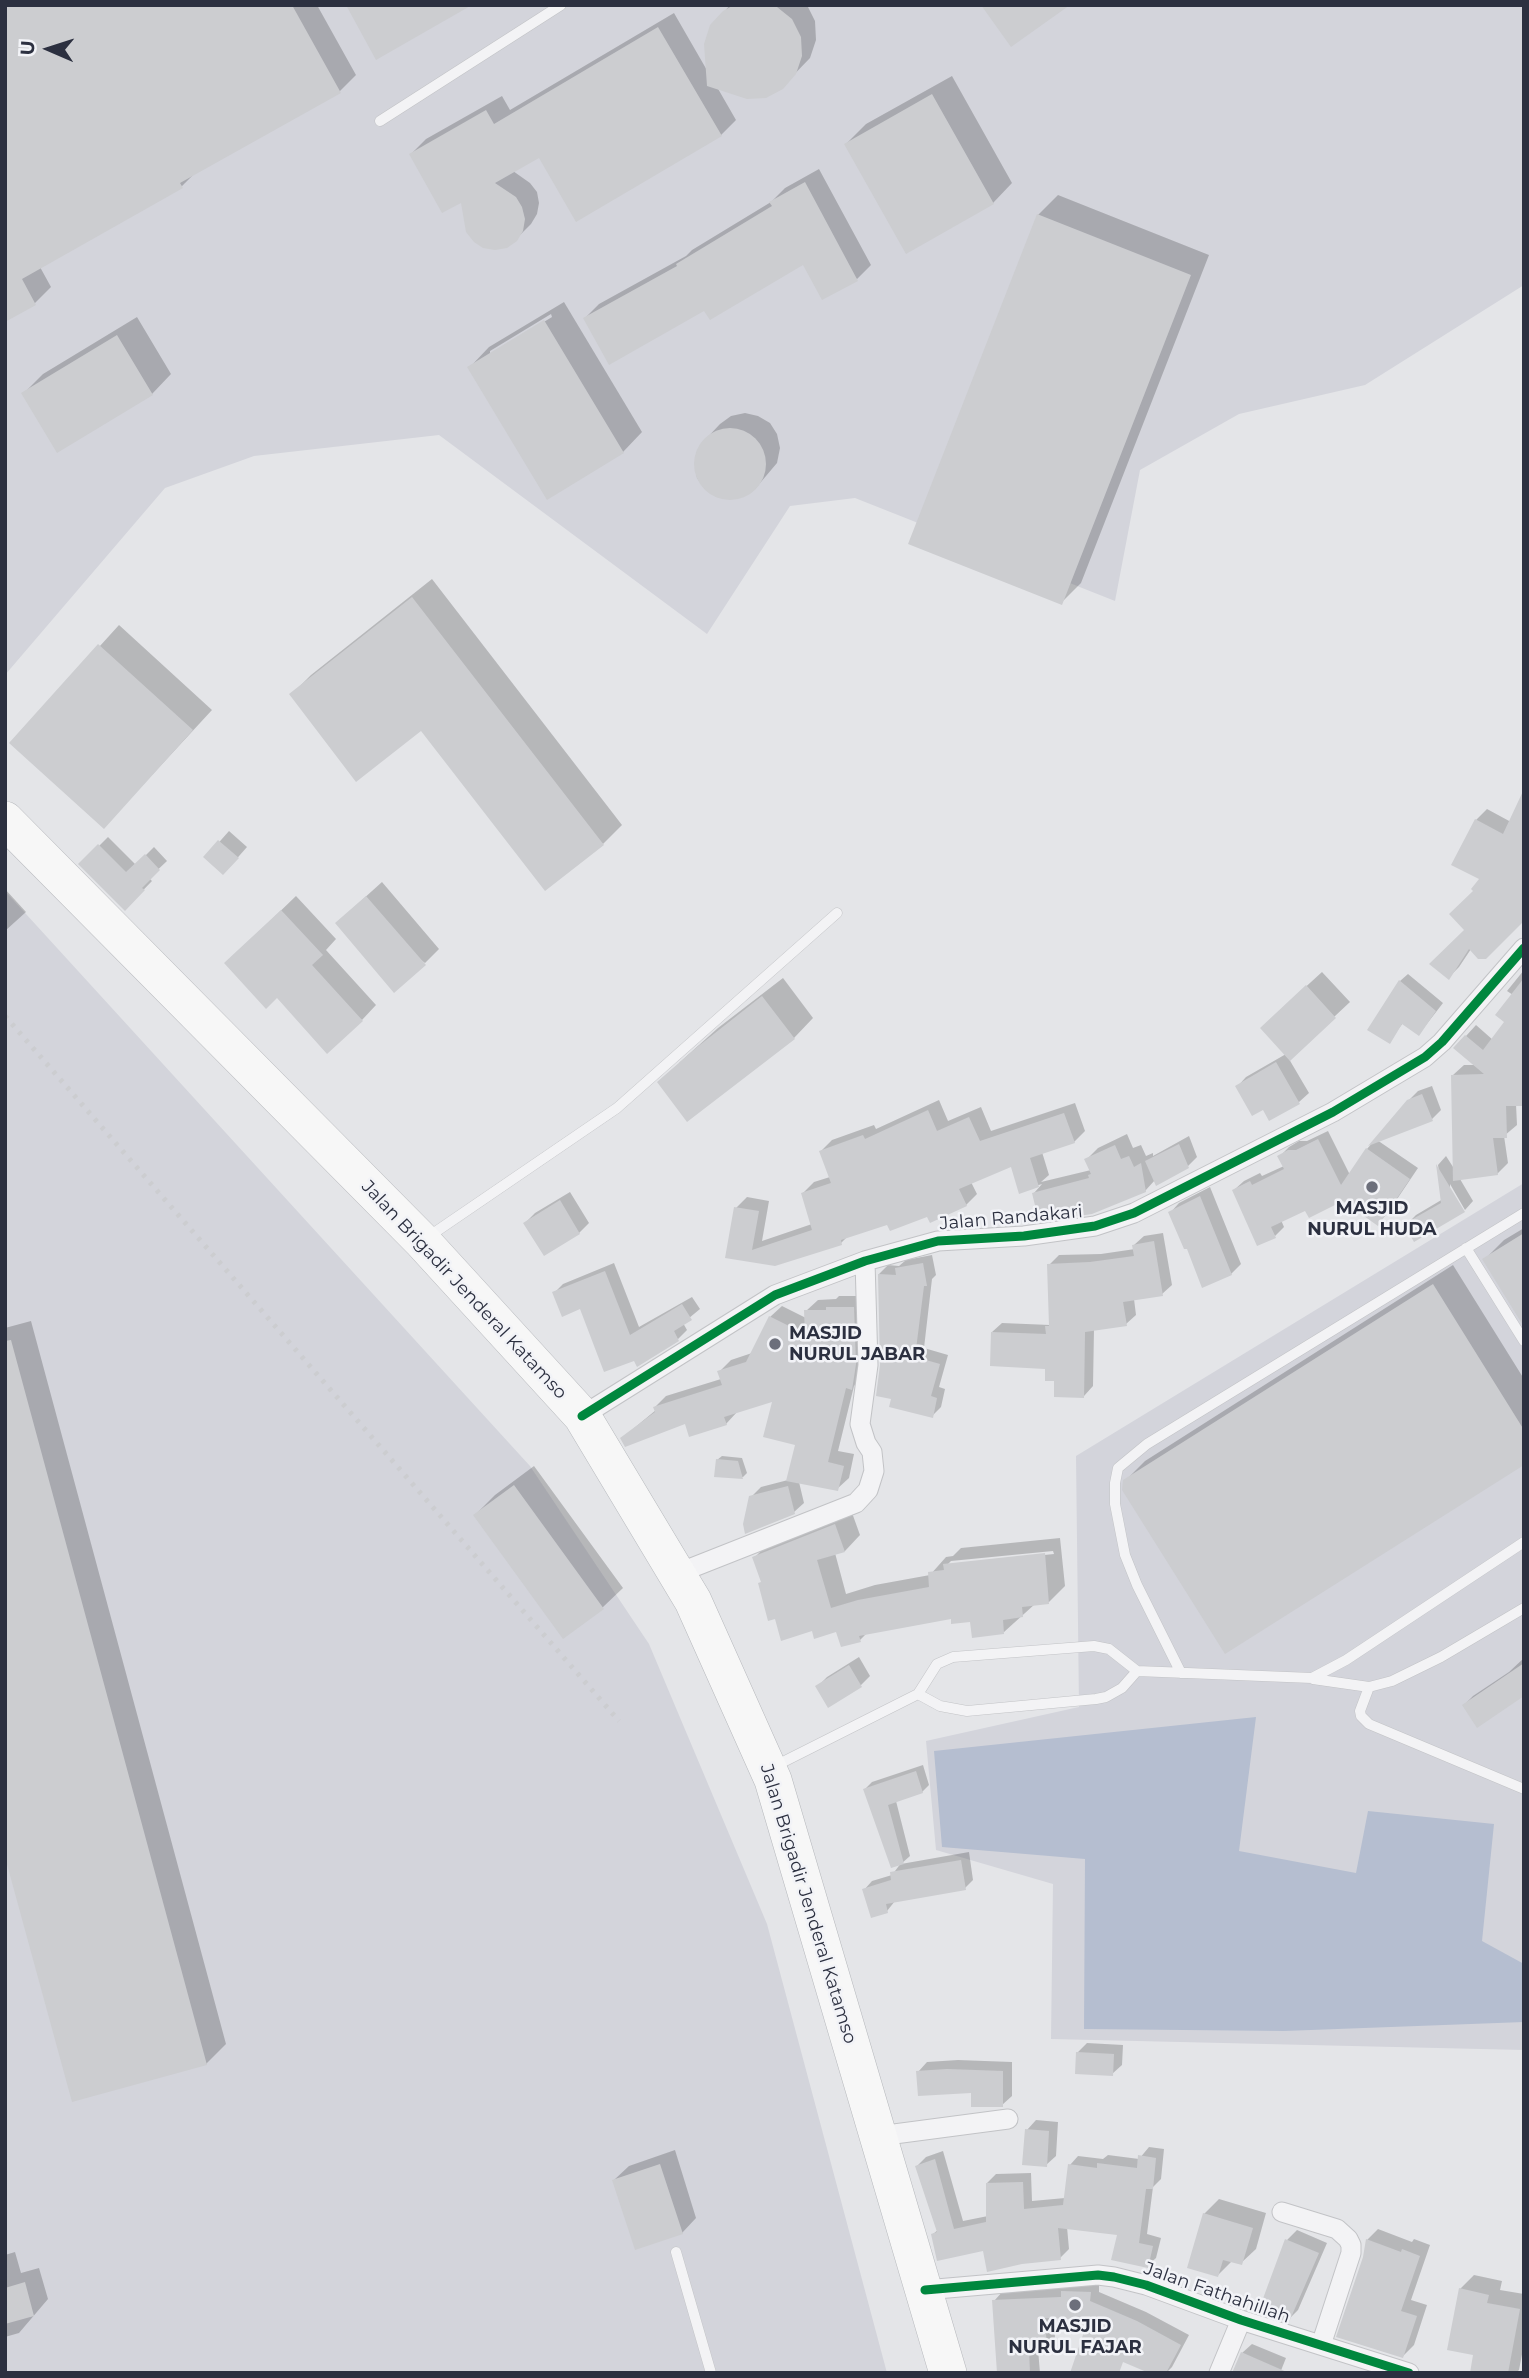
<!DOCTYPE html>
<html>
<head>
<meta charset="utf-8">
<style>
  body { margin:0 }
  #map { position:relative; width:1529px; height:2378px; overflow:hidden; background:#e4e5e8; font-family:Montserrat,sans-serif }
  canvas { display:block }
  .frame { position:absolute; inset:0; border:7px solid #2c3040; pointer-events:none }
  .north { position:absolute; left:14px; top:14px; width:70px; height:70px; -webkit-text-stroke:5px #f2f3f7; paint-order:stroke; rotate:273deg; font-size:19px; font-weight:700; line-height:28px; text-align:center; color:#2c3040 }
  .north::after { content:''; display:block; margin:auto; width:24px; height:32px; background:#2c3040; clip-path:polygon(50% 0,100% 100%,50% 72%,0 100%) }
</style>
</head>
<body>
<div id="map">
<canvas width="1529" height="2378"></canvas>
<div class="frame"></div>
<div class="north">U</div>
</div>
<script>
const ctx = document.querySelector('canvas').getContext('2d');
ctx.lineJoin = 'round';
function paint(path, color) {
  ctx.fillStyle = color;
  ctx.fill(path, 'evenodd');
}
function toPath(rows) {
  const path = new Path2D();
  for (const r of rows) {
    if (r.length === 3) {
      path.moveTo(r[0] + r[2], r[1]);
      path.arc(r[0], r[1], r[2], 0, 2 * Math.PI);
      continue;
    }
    path.moveTo(r[0], r[1]);
    for (let i = 2; i < r.length; i += 2) path.lineTo(r[i], r[i + 1]);
  }
  return path;
}
function strokePath(path, color, width, dash) {
  ctx.strokeStyle = color;
  ctx.lineWidth = width;
  ctx.lineCap = dash ? 'butt' : 'round';
  ctx.setLineDash(dash || []);
  ctx.stroke(path);
}
function drawText(font, color, halo, rows, align = 'center') {
  ctx.font = font + ' Montserrat,sans-serif';
  ctx.lineWidth = 5;
  ctx.setLineDash([]);
  ctx.textBaseline = 'middle';
  ctx.strokeStyle = halo;
  ctx.fillStyle = color;
  for (const [text, x, y, turn = 0] of rows) {
    ctx.save();
    ctx.translate(x, y);
    ctx.rotate((+turn || 0) * Math.PI / 180);
    ctx.textAlign = isNaN(turn) ? turn : align;
    if (halo) ctx.strokeText(text, 0, 0);
    ctx.fillText(text, 0, 0);
    ctx.restore();
  }
}
paint(toPath([
  [5,5,1524,5,1524,285,1365,385,1239,414,1140,470,1115,601,855,498,790,506,707,634,439,435,254,456,165,488,5,675],
  [5,891,530,1466,649,1644,767,1924,887,2373,5,2373],
  [1524,1183,1524,2050,1051,2039,1053,1884,936,1850,926,1741,1079,1707,1076,1456]
]), '#d3d4db');
paint(toPath([
  [1256,1717,1239,1851,1356,1873,1368,1811,1494,1824,1482,1941,1524,1964,1524,2022,1284,2031,1084,2029,1085,1859,942,1847,934,1751]
]), '#b5bed0');
paint(toPath([
  [5,5,317,5,356,75,340,91,196,172,182,186,40,267,51,287,35,303,5,320],
  [730,5,807,5,815,21,816,40,810,58,782,87,717,87,736,120,721,135,540,156,513,171,530,183,537,192,539,203,537,214,531,224,515,240,462,200,411,154,426,139,502,96,510,110,674,13,708,72,712,26],
  [952,76,1012,183,993,203,846,144,866,124],
  [819,169,871,265,857,279,803,262,705,308,585,318,599,304,686,256,692,250,771,202,785,188],
  [1058,195,1209,255,1081,583,1061,603,1038,215],
  [564,302,642,432,623,452,470,367,489,347],
  [551,314,552,317,490,355,490,351],
  [137,317,171,374,152,394,24,393,43,374],
  [745,413,758,416,770,423,777,434,780,448,777,463,755,489,743,496,730,499,717,497,705,489,697,478,695,465,697,451,705,440,720,424,731,416],
  [432,579,622,825,603,844,421,729,292,694,311,675],
  [119,625,212,710,104,827,12,743],
  [1487,809,1511,822,1471,949,1459,967,1449,977,1466,930,1476,890,1482,879,1476,820],
  [229,831,247,847,232,864,206,857],
  [108,837,136,865,154,847,167,861,149,878,152,881,125,909,81,864],
  [382,882,439,949,425,963,352,909],
  [5,889,26,912,5,931],
  [296,896,336,939,326,950,376,1005,362,1020,241,949],
  [1524,970,1524,1101,1516,1104,1517,1125,1504,1136,1508,1163,1497,1174,1460,1179,1473,1201,1465,1210,1450,1184,1450,1191,1462,1212,1406,1225,1416,1215,1443,1199,1438,1165,1446,1156,1455,1170,1453,1075,1464,1065,1475,1065,1466,1036,1476,1025,1493,1040,1507,1022,1513,995,1507,991],
  [1322,972,1350,1002,1289,1059,1309,1093,1299,1102,1237,1087,1246,1077,1286,1054,1277,1013],
  [1408,974,1443,1003,1419,1034,1403,1023,1389,1041,1369,1029,1400,981],
  [783,978,813,1018,794,1038,679,1063,718,1028],
  [1432,1086,1441,1110,1432,1119,1377,1140,1418,1168,1387,1214,1378,1223,1343,1199,1306,1208,1281,1220,1284,1227,1275,1236,1234,1190,1244,1181,1260,1173,1262,1176,1284,1166,1280,1156,1289,1147,1299,1141,1307,1141,1328,1131,1350,1175,1367,1149,1408,1101,1418,1091],
  [939,1100,948,1121,981,1107,991,1131,1075,1103,1085,1131,1074,1142,1042,1152,1049,1175,1041,1182,1091,1170,1086,1160,1098,1148,1127,1134,1133,1148,1141,1145,1146,1156,1153,1153,1153,1156,1189,1136,1197,1157,1188,1166,1155,1180,1145,1191,1034,1193,1042,1184,1020,1191,1013,1165,971,1182,977,1194,966,1205,888,1223,848,1236,841,1243,727,1256,736,1208,747,1197,769,1201,762,1241,812,1224,803,1193,814,1182,830,1177,821,1151,832,1140,874,1125,876,1129],
  [1210,1187,1241,1264,1231,1274,1170,1213,1179,1203],
  [570,1192,589,1223,579,1233,525,1223,535,1213],
  [1524,1228,1524,1325,1484,1260,1504,1240],
  [1163,1233,1172,1285,1162,1294,1134,1299,1136,1315,1126,1324,1094,1329,1093,1386,1084,1396,1056,1379,1047,1367,992,1332,1002,1323,1050,1325,1049,1265,1059,1255,1101,1254,1135,1249,1134,1245,1144,1236],
  [932,1255,936,1275,932,1279,924,1348,948,1355,939,1387,945,1389,941,1407,932,1416,893,1398,882,1365,879,1274,888,1265,899,1266,906,1260],
  [614,1263,639,1327,692,1297,700,1309,683,1323,687,1330,678,1339,638,1364,581,1307,554,1293,563,1284],
  [1453,1265,1524,1379,1524,1462,1125,1481,1145,1461],
  [839,1296,865,1296,863,1376,854,1386,838,1451,854,1454,849,1478,837,1489,799,1482,804,1503,794,1512,751,1497,761,1487,788,1480,797,1444,774,1400,737,1412,726,1424,686,1421,622,1438,656,1410,655,1407,666,1396,721,1379,719,1372,731,1360,752,1353,770,1317,782,1306,806,1318,806,1311,818,1300,836,1299],
  [31,1321,226,2044,206,2064,5,1850,5,1328],
  [722,1456,742,1458,747,1473,743,1477,716,1475,717,1460],
  [534,1466,623,1588,603,1607,564,1636,475,1515,495,1495],
  [851,1510,860,1535,845,1551,835,1553,846,1594,875,1585,930,1575,946,1557,953,1556,961,1548,1060,1538,1065,1586,1049,1602,1035,1604,1004,1632,971,1620,952,1617,867,1633,860,1640,837,1630,813,1629,763,1581,754,1558,770,1542],
  [1053,1551,1054,1554,947,1565,951,1561],
  [859,1657,870,1676,861,1685,817,1687,827,1677],
  [1524,1658,1524,1695,1464,1705,1473,1696,1509,1672],
  [923,1765,929,1785,922,1792,896,1801,910,1856,901,1864,969,1852,973,1880,965,1888,895,1901,887,1911,864,1890,872,1881,892,1875,901,1863,865,1789,872,1782],
  [1087,2043,1123,2045,1122,2065,1112,2074,1077,2053],
  [958,2060,1012,2062,1012,2096,1002,2105,973,2091,918,2072,927,2062],
  [1036,2120,1058,2122,1056,2156,1046,2165,1027,2130],
  [1149,2147,1164,2149,1161,2179,1153,2187,1147,2234,1161,2238,1156,2258,1147,2266,1120,2233,1067,2227,1069,2249,1060,2258,984,2249,933,2234,938,2230,917,2166,926,2157,943,2151,963,2221,988,2216,987,2183,996,2174,1031,2173,1032,2201,1065,2198,1070,2165,1078,2156,1103,2159,1108,2155,1139,2159],
  [675,2150,696,2218,682,2233,614,2180,629,2166],
  [1219,2199,1266,2213,1256,2249,1241,2263,1232,2261,1218,2275,1204,2214],
  [1378,2229,1412,2242,1414,2239,1430,2245,1411,2300,1427,2305,1414,2345,1403,2356,1364,2257,1367,2240],
  [1297,2230,1327,2243,1298,2310,1289,2319,1261,2310,1287,2240],
  [15,2252,21,2273,39,2268,48,2299,19,2333,5,2337,5,2255],
  [1474,2275,1502,2281,1500,2290,1524,2294,1524,2344,1519,2370,1516,2373,1472,2373,1475,2354,1460,2289],
  [1072,2282,1099,2283,1099,2292,1146,2312,1189,2335,1172,2367,1166,2373,1155,2373,1091,2318,1054,2316,1055,2339,1046,2348,1038,2349,1040,2373,999,2373,994,2301,1003,2291,1066,2288],
  [1252,2344,1286,2358,1280,2373,1242,2353]
]), '#0003');
paint(toPath([
  [5,5,292,5,341,93,180,183,183,188,22,279,36,305,5,322],
  [346,5,472,5,376,60],
  [734,5,777,7,792,19,801,37,802,56,796,74,783,89,766,98,747,99,707,86,704,44,710,25,723,11],
  [981,5,1070,5,1011,47],
  [658,27,722,136,576,222,539,158,495,183,516,197,522,207,525,219,523,231,517,241,507,248,495,250,483,248,474,242,466,232,461,203,442,213,409,154,486,110,494,124],
  [932,94,994,204,906,254,844,144],
  [805,182,858,281,822,300,803,265,710,320,704,311,609,365,583,318,677,266,676,264,772,206,769,202],
  [1037,214,1191,275,1062,605,908,544],
  [544,320,624,453,547,500,467,367],
  [117,335,153,395,57,453,21,393],
  [730,464,36],
  [412,597,604,845,545,891,421,731,356,782,289,694],
  [98,644,193,730,104,829,9,743],
  [1524,789,1524,921,1486,959,1478,959,1469,949,1449,980,1429,964,1464,930,1449,914,1473,891,1471,889,1479,879,1451,865,1475,819,1503,834],
  [218,840,239,858,223,875,203,857],
  [98,844,126,872,145,854,160,870,142,888,145,890,125,911,78,864],
  [366,896,426,965,394,993,335,923],
  [281,910,323,955,312,965,363,1021,327,1054,277,998,266,1009,224,963],
  [1524,978,1522,1106,1506,1106,1507,1138,1493,1138,1498,1175,1453,1181,1451,1075,1484,1074,1453,1048,1465,1035,1483,1050,1504,1022,1495,1015],
  [1399,980,1436,1011,1419,1036,1402,1024,1390,1044,1367,1030],
  [1306,985,1336,1018,1290,1061,1260,1028],
  [762,996,795,1039,687,1122,657,1082,696,1048],
  [1276,1062,1300,1104,1269,1121,1263,1110,1252,1116,1235,1086],
  [1422,1094,1433,1121,1368,1146,1407,1100],
  [928,1110,937,1131,969,1117,980,1141,1064,1113,1075,1143,1030,1158,1039,1187,1019,1194,1011,1167,959,1189,967,1206,930,1223,927,1217,890,1231,887,1225,841,1240,842,1245,775,1266,725,1258,734,1207,759,1211,752,1250,812,1230,801,1193,831,1183,819,1151,863,1135,865,1139],
  [1318,1139,1341,1185,1366,1148,1410,1179,1378,1226,1343,1201,1309,1218,1305,1211,1271,1227,1276,1238,1257,1246,1232,1190,1250,1181,1252,1185,1284,1169,1277,1156,1288,1150,1296,1150],
  [1179,1144,1189,1168,1156,1186,1145,1161],
  [1115,1145,1121,1159,1129,1156,1134,1167,1141,1163,1146,1192,1092,1214,1039,1222,1032,1193,1089,1178,1088,1175,1091,1174,1084,1159],
  [1436,1164,1465,1212,1414,1242,1404,1224,1441,1203],
  [1200,1196,1232,1275,1202,1288,1187,1249,1184,1249,1168,1212],
  [560,1200,580,1234,544,1256,523,1223],
  [1524,1233,1524,1327,1482,1259],
  [1154,1241,1163,1296,1123,1302,1127,1326,1085,1332,1084,1398,1054,1397,1054,1381,1045,1381,1045,1369,990,1366,991,1332,1046,1334,1045,1326,1049,1326,1047,1264,1090,1262,1134,1256,1132,1245],
  [923,1263,927,1286,924,1286,915,1357,940,1364,931,1396,937,1398,933,1418,889,1407,891,1399,876,1396,880,1365,878,1274,896,1275,895,1268],
  [605,1271,630,1335,682,1304,692,1320,674,1331,679,1341,637,1367,634,1361,604,1372,580,1309,562,1317,552,1292],
  [1433,1284,1524,1430,1524,1465,1225,1654,1122,1490,1123,1480],
  [826,1307,854,1307,856,1364,852,1390,846,1388,828,1462,844,1466,838,1491,786,1481,795,1445,763,1437,772,1402,724,1417,727,1425,689,1437,685,1424,625,1447,620,1438,655,1412,653,1407,722,1385,717,1371,746,1362,769,1316,805,1334,804,1310,826,1310],
  [11,1340,207,2065,72,2102,5,1857,5,1341],
  [716,1459,738,1461,743,1479,714,1477],
  [514,1485,604,1609,563,1639,473,1515],
  [788,1486,795,1514,745,1534,743,1524,749,1496],
  [835,1524,845,1552,817,1560,831,1608,858,1600,929,1587,928,1572,944,1570,943,1564,1045,1553,1049,1604,1022,1607,1023,1617,1003,1620,1004,1634,972,1638,970,1622,951,1624,951,1619,859,1636,861,1642,841,1647,836,1632,814,1639,812,1631,781,1641,775,1619,768,1621,758,1583,761,1582,752,1557],
  [1524,1663,1524,1696,1477,1728,1462,1705],
  [849,1665,862,1687,828,1708,815,1686],
  [916,1771,923,1793,888,1805,904,1864,891,1868,863,1789],
  [961,1860,966,1890,886,1904,888,1913,871,1918,862,1889,891,1880,890,1872],
  [1076,2052,1114,2054,1113,2076,1075,2074],
  [947,2069,1003,2071,1003,2107,971,2107,971,2093,918,2096,916,2071],
  [1025,2129,1049,2131,1047,2167,1022,2165],
  [1138,2155,1156,2158,1153,2189,1146,2189,1139,2243,1153,2246,1148,2268,1111,2260,1117,2235,1058,2228,1061,2260,1022,2264,987,2272,983,2251,937,2261,931,2234,937,2232,915,2166,935,2159,954,2229,986,2222,986,2183,1023,2182,1024,2209,1063,2205,1068,2164,1097,2168,1097,2163,1137,2168],
  [660,2164,683,2234,635,2250,612,2180],
  [1203,2213,1253,2228,1242,2265,1223,2260,1218,2277,1187,2268],
  [1285,2239,1319,2253,1289,2322,1258,2312],
  [1366,2239,1401,2252,1402,2249,1420,2256,1401,2311,1417,2316,1403,2358,1336,2337,1363,2257],
  [25,2282,34,2316,5,2324,5,2288],
  [1459,2288,1489,2295,1487,2303,1520,2309,1508,2373,1470,2373,1473,2355,1447,2350],
  [1061,2291,1091,2292,1090,2301,1137,2321,1181,2345,1166,2373,1149,2373,1123,2362,1119,2373,1070,2373,1088,2320,1045,2318,1047,2350,1029,2351,1030,2373,997,2373,992,2300,1061,2297],
  [1241,2352,1289,2373,1232,2373]
]), '#cccdd0');
const lane = toPath([
  [380,121,561,5],
  [428,1237,617,1108,837,913],
  [1466,1248,1524,1341],
  [1181,1673,1137,1585,1125,1555,1115,1504,1115,1483,1118,1468,1147,1444,1524,1213],
  [1313,1679,1369,1687,1392,1681,1441,1657,1524,1608],
  [1369,1687,1360,1711,1361,1716,1369,1724,1524,1789],
  [918,1694,940,1706,967,1711,1096,1699,1106,1697,1122,1688,1137,1671],
  [775,1766,918,1694,937,1664,953,1657,1094,1646,1109,1649,1137,1671,1312,1678,1346,1660,1524,1542],
  [676,2252,711,2373]
]);
const street = toPath([
  [582,1416,775,1295,865,1261,938,1241,1024,1236,1095,1226,1134,1213,1333,1112,1425,1057,1442,1042,1524,948],
  [676,1574,856,1503,868,1490,874,1471,872,1452,866,1443,860,1424,868,1365,865,1261],
  [879,2136,1008,2119],
  [1282,2212,1337,2229,1348,2239,1351,2245,1351,2253,1321,2345],
  [925,2290,1098,2275,1114,2277,1146,2285,1241,2320,1409,2373],
  [1219,2373,1241,2320]
]);
const highway = toPath([
  [5,820,422,1241,582,1416,693,1601,773,1780,948,2373]
]);
strokePath(lane, '#c2c3c6', 11);
strokePath(street, '#c2c3c6', 21);
strokePath(highway, '#b6b8bc', 38);
strokePath(lane, '#f3f3f5', 10);
strokePath(street, '#f3f3f5', 19);
strokePath(highway, '#f7f7f7', 37);
strokePath(toPath([
  [5,1016,619,1721]
]), '#cccdd0', 5, [3.5, 7]);
strokePath(toPath([
  [582,1416,775,1295,865,1261,938,1241,1024,1236,1095,1226,1134,1213,1333,1112,1425,1057,1442,1042,1524,948],
  [925,2290,1098,2275,1114,2277,1146,2285,1241,2320,1409,2373]
]), '#00873e', 9);
for (const [x, y, r, color] of [
  [1372,1187,7,"#6c6f7b"],
  [775,1344,7,"#6c6f7b"],
  [1075,2305,7,"#6c6f7b"]
]) {
  const dot = new Path2D();
  dot.arc(x, y, r, 0, 2 * Math.PI);
  ctx.fillStyle = color;
  ctx.fill(dot);
  strokePath(dot, '#f2f3f7', 2.5);
}
drawText('bold 18px', '#2c3040', '#f2f3f7', [
  ["MASJID",1372,1209],
  ["NURUL HUDA",1372,1230],
  ["MASJID",789,1334,"left"],
  ["NURUL JABAR",789,1355,"left"],
  ["MASJID",1075,2327],
  ["NURUL FAJAR",1075,2348]
]);
drawText('18px', '#2c3040', '#f2f3f7', [
  ["Jalan Randakari",1011,1218,-5],
  ["Jalan Brigadir Jenderal Katamso",464,1290,47],
  ["Jalan Brigadir Jenderal Katamso",808,1904,73],
  ["Jalan Fathahillah",1217,2293,19]
]);
</script>
</body>
</html>
